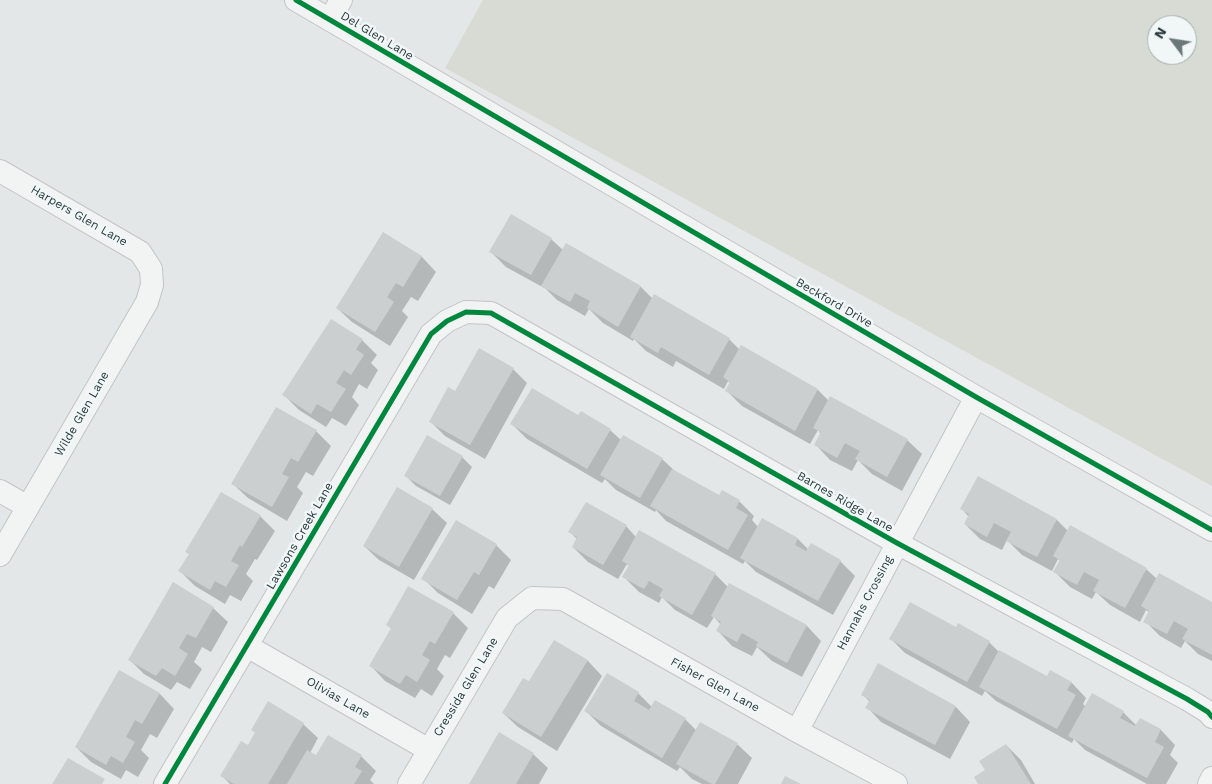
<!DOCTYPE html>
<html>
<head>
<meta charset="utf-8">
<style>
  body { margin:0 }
  #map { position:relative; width:1212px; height:784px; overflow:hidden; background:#e3e7e8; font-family:"Work Sans",sans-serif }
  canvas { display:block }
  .north { position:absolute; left:1147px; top:15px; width:50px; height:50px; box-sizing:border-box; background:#f1f6f6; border:1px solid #a2acad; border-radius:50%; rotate:301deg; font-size:14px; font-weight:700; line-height:20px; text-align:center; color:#2b3c3f }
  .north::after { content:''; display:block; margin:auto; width:18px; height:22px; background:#6b787a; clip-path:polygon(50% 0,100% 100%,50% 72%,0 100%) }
</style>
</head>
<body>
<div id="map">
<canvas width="1212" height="784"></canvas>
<div class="north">N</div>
</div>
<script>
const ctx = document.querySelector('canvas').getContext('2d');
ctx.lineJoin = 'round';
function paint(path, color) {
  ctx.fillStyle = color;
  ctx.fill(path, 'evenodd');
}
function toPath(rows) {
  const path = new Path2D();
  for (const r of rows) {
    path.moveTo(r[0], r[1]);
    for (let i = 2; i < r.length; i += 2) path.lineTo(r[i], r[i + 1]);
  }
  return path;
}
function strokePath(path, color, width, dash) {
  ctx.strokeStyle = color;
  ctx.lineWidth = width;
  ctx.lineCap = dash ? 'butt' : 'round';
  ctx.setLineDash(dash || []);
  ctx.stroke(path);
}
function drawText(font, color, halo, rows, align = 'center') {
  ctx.font = font + ' "Work Sans",sans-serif';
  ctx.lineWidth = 5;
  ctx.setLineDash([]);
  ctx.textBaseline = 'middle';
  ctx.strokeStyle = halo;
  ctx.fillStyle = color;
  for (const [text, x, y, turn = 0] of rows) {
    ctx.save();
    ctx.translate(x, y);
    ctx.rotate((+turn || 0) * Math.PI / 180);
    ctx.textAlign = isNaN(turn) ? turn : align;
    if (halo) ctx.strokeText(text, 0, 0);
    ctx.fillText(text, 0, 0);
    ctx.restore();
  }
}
paint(toPath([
  [483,0,1212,0,1212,486,445,68],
  [1157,25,1187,25,1187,55,1157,55]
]), '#d7dbd4');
paint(toPath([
  [383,234,422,257,436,272,418,301,411,297,402,311,408,317,390,346,352,322,337,308],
  [551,239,563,250,566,245,641,287,653,299,729,339,740,350,742,346,818,390,829,401,907,440,922,454,902,491,872,474,858,460,852,471,830,460,816,445,821,434,818,430,810,444,742,406,727,391,731,384,728,381,724,389,676,361,673,367,646,351,634,339,633,341,603,323,589,309,585,316,557,300,546,289,506,267,491,252],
  [362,340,377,355,371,363,378,370,367,389,359,384,352,397,359,405,346,426,332,418,326,427,299,410,284,395],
  [513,369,527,383,485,459,445,436,430,421,456,393],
  [579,417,610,430,621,440,662,459,676,472,720,497,739,501,754,516,752,520,758,527,762,519,798,539,809,550,840,561,855,576,833,615,756,572,745,561,743,564,666,521,656,510,655,512,616,490,605,479,602,483,527,439,512,424],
  [316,431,331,446,313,476,306,472,297,487,303,493,287,521,248,498,233,484],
  [462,457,472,467,450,505,416,486,406,476],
  [432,509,447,523,414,580,379,560,364,546],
  [962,509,1057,520,1068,531,1146,569,1157,579,1212,604,1212,661,1198,654,1185,641,1181,648,1160,636,1145,621,1150,613,1146,610,1140,622,1110,605,1096,592,1092,599,1070,587,1055,572,1061,562,1058,559,1052,571,1022,555,1007,540,1002,550,980,539,965,524,969,517],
  [260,516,275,531,257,560,255,559,246,574,253,581,241,601,230,595,225,604,195,586,180,571],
  [456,522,496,545,511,560,494,589,489,586,472,614,438,593,423,578],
  [626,526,636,537,715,574,728,587,730,584,807,626,821,641,802,677,772,661,757,647,752,656,732,646,718,631,721,625,714,617,707,628,675,610,662,597,659,603,639,592,624,577,630,567,627,564,618,579,588,562,573,547,578,540,570,532],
  [213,608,228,622,211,652,202,647,194,662,202,669,190,689,177,682,171,690,144,674,129,659],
  [453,613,468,628,450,658,445,655,437,669,444,676,432,696,421,689,415,698,385,681,371,666,392,629,387,625],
  [956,629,989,642,999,652,1047,678,1051,671,1072,683,1086,698,1083,704,1086,707,1123,712,1137,726,1140,719,1161,730,1175,745,1170,755,1178,763,1166,784,1147,784,1085,750,1074,739,1072,743,996,701,985,691,982,696,905,653,890,638],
  [555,642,588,661,602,676,557,751,518,727,503,713,529,683],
  [879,665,956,707,970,722,950,759,881,722,867,707,870,702,863,695],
  [120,671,160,694,174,709,157,738,150,734,141,750,149,758,138,777,126,770,121,779,91,762,76,747],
  [638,693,652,707,685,719,696,730,737,744,752,758,738,784,702,784,692,779,680,767,677,771,601,726,586,711],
  [303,724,318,738,310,753,317,757,361,756,376,771,370,780,374,784,230,784,222,776,248,747],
  [1006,745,1021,760,1035,784,980,784,986,771],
  [533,754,548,768,539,784,470,784]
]), '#0003');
paint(toPath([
  [511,214,552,238,531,275,489,252],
  [383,232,422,256,403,287,396,283,387,297,394,302,375,332,336,308],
  [566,243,641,286,618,327,587,308,590,301,575,293,570,302,541,286],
  [654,294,730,338,709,375,661,347,658,353,630,337],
  [331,319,363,339,356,349,364,355,351,375,344,370,336,383,346,389,331,412,317,404,311,414,282,395],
  [741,345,818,389,795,431,725,391,730,382,723,377],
  [479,348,514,368,470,445,429,422,448,387,455,391],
  [532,388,578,415,581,411,611,429,587,469,510,424],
  [830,396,908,439,887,477,855,459,860,451,845,443,837,458,814,445,821,432,813,428],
  [276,407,317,430,298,462,291,458,282,474,289,477,272,507,231,484],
  [427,435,463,456,440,496,404,476],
  [623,435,663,458,640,498,600,475],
  [672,469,719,495,722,490,740,500,736,508,748,515,728,550,650,506],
  [978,476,1057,519,1037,557,1006,541,1011,532,994,523,987,537,964,524,969,514,960,509],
  [397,487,433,508,399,567,363,546],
  [221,492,261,515,242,547,240,545,231,561,239,565,226,587,215,581,210,590,178,571,189,554,185,552],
  [586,502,627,525,603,565,572,547,577,537,568,532],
  [762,518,798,538,795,545,806,551,811,543,841,560,818,601,740,558],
  [456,520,497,544,479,575,474,572,457,600,421,579],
  [1070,525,1147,568,1125,608,1093,591,1099,580,1084,572,1077,585,1053,572,1060,560,1053,556],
  [639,530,716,573,692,615,659,596,663,589,649,581,644,589,622,577,629,565,622,561],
  [1159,573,1212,602,1212,655,1182,639,1188,629,1174,621,1167,634,1143,622,1149,611,1141,606],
  [173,582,214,607,196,638,187,634,179,648,188,654,175,676,162,668,156,676,128,660],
  [729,583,807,625,787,663,756,646,758,642,742,633,737,642,716,631,721,622,711,616],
  [408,586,454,612,435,644,430,641,422,655,430,660,417,682,406,675,400,684,369,666,391,628,386,625],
  [910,602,956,627,958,623,990,641,967,682,889,639],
  [554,640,588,660,541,737,502,713,523,678,529,681],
  [999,650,1047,676,1050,670,1072,682,1067,690,1076,695,1057,729,979,687],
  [878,663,956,706,935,745,865,708,870,700,861,695],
  [119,670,160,693,142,724,135,720,126,737,135,742,123,763,111,756,106,765,75,747],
  [607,673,639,692,634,701,649,710,655,700,686,718,662,758,584,711],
  [1092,693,1124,711,1120,718,1135,726,1140,718,1161,729,1155,742,1164,747,1147,778,1068,736],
  [268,701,304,723,268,784,234,784,220,776,241,741,248,745,255,732,251,730],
  [700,722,738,743,715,784,712,784,676,764],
  [499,732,534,753,516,784,469,784],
  [328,735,362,755,355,767,362,771,354,784,287,784,307,750,316,755],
  [1006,744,1031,784,978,784,974,777,985,770,979,761],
  [68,758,105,779,102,784,52,784],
  [785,776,801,784,781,784]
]), '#cbcfd0');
const minor = toPath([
  [296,0,976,397,1212,530],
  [330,20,341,0],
  [0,171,140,252,151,269,152,285,147,302,0,555],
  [0,491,28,507],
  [247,646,429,750],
  [797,731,976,397],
  [165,784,431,334,447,321,466,312,491,313,897,543,1187,699,1208,712,1212,717],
  [409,784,507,618,532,598,563,599,797,731,896,784],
  [1209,784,1212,778]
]);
strokePath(minor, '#c1c5c6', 24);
strokePath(minor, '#f2f4f4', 22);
strokePath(toPath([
  [296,0,976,397,1212,530],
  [165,784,431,334,447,321,466,312,491,313,897,543,1187,699,1208,712,1212,717]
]), '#00873e', 5);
drawText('12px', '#2b3c3f', '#f1f6f6', [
  ["Del Glen Lane",377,36,31],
  ["Harpers Glen Lane",79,216,30],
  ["Beckford Drive",834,303,30],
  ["Wilde Glen Lane",82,414,-60],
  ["Barnes Ridge Lane",845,502,30],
  ["Lawsons Creek Lane",300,536,-60],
  ["Hannahs Crossing",865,603,-62],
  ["Fisher Glen Lane",715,685,29],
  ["Cressida Glen Lane",466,687,-59],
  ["Olivias Lane",338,698,30]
]);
</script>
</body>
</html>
